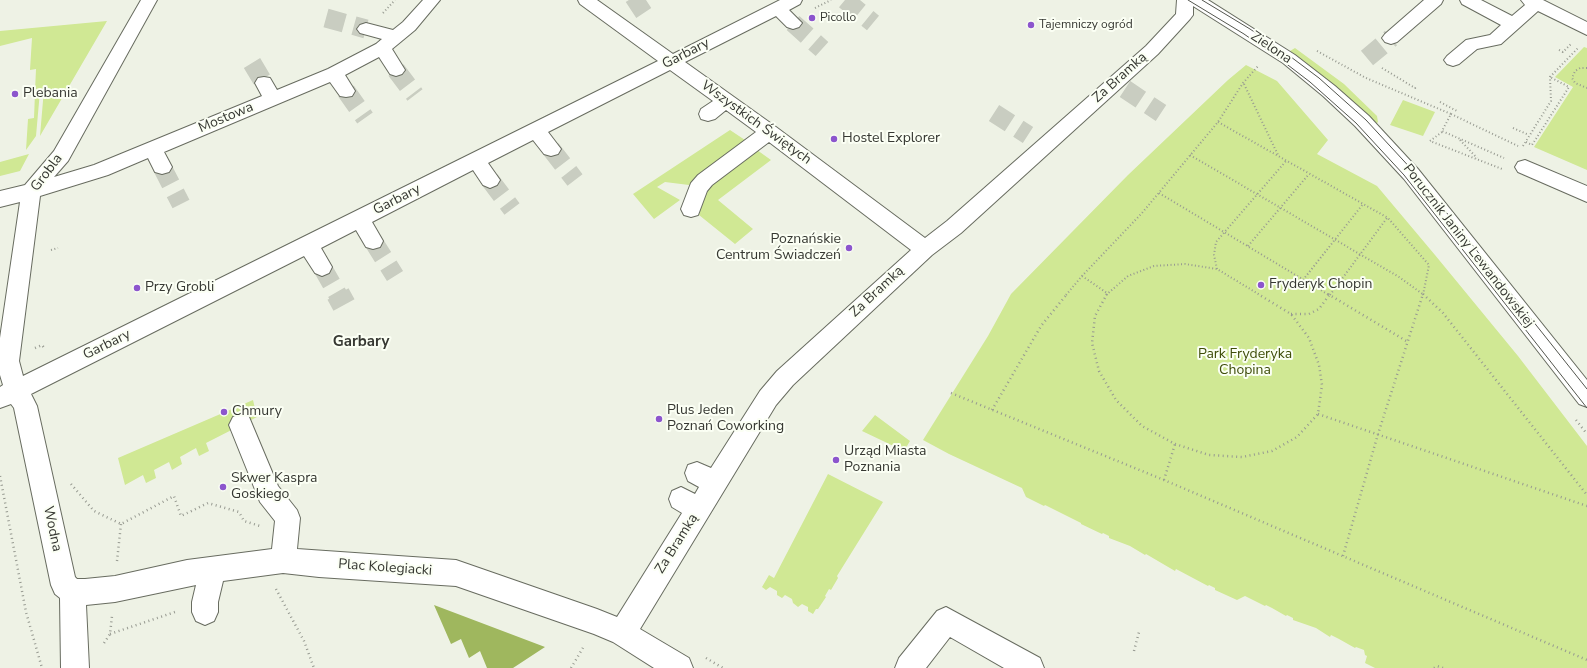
<!DOCTYPE html>
<html>
<head>
<meta charset="utf-8">
<style>
  body { margin:0 }
  canvas { display:block; background:#eef2e5 }
</style>
</head>
<body>
<canvas width="1587" height="668"></canvas>
<script>
const ctx = document.querySelector('canvas').getContext('2d');
ctx.lineJoin = 'round';
function paint(path, color) {
  ctx.fillStyle = color;
  ctx.fill(path, 'evenodd');
}
function toPath(rows) {
  const path = new Path2D();
  for (const r of rows) {
    path.moveTo(r[0], r[1]);
    for (let i = 2; i < r.length; i += 2) path.lineTo(r[i], r[i + 1]);
  }
  return path;
}
function strokePath(path, color, width, dash) {
  ctx.strokeStyle = color;
  ctx.lineWidth = width;
  ctx.lineCap = dash ? 'butt' : 'round';
  ctx.setLineDash(dash || []);
  ctx.stroke(path);
}
function drawText(font, color, halo, rows, align = 'center') {
  ctx.font = font + ' "Nunito Sans",sans-serif';
  ctx.lineWidth = 4;
  ctx.setLineDash([]);
  ctx.textBaseline = 'middle';
  ctx.strokeStyle = halo;
  ctx.fillStyle = color;
  for (const [text, x, y, turn = 0] of rows) {
    ctx.save();
    ctx.translate(x, y);
    ctx.rotate((+turn || 0) * Math.PI / 180);
    ctx.textAlign = isNaN(turn) ? turn : align;
    if (halo) ctx.strokeText(text, 0, 0);
    ctx.fillText(text, 0, 0);
    ctx.restore();
  }
}
paint(toPath([
  [107,21,40,136,44,89,35,91,36,69,30,70,32,38,0,46,0,31],
  [1584,47,1587,48,1587,170,1534,147,1573,87,1555,77],
  [1295,48,1344,84,1377,116,1378,122,1376,124,1342,92,1290,51],
  [1246,65,1277,81,1328,140,1317,154,1377,186,1435,255,1518,356,1587,446,1587,668,1375,668,1365,663,1367,656,1365,655,1364,650,1356,647,1355,648,1339,639,1331,635,1330,637,1316,628,1293,620,1293,618,1287,615,1286,616,1272,608,1266,605,1265,606,1245,596,1237,600,1215,590,1215,588,1209,585,1208,586,1176,569,1175,571,1146,554,1145,555,1130,546,1109,538,1109,536,1103,533,1102,534,1081,524,1081,523,1045,505,1044,506,1026,497,1022,488,949,454,923,440,988,336,1011,294,1128,175,1228,80],
  [40,91,36,136,26,150,28,119,34,118,35,93],
  [1403,100,1435,112,1423,136,1390,125],
  [730,130,745,140,701,174,689,185,665,182,657,187,680,200,654,219,633,194],
  [757,150,771,160,718,200,753,229,735,244,699,215,703,199,708,190,714,183],
  [29,154,20,171,0,176,0,162],
  [253,400,257,417,206,443,209,451,199,456,196,448,180,457,182,464,172,470,169,462,154,470,156,478,146,483,143,475,125,485,118,458],
  [875,415,910,441,904,451,862,431],
  [828,474,883,502,837,576,838,578,831,590,829,589,825,596,826,597,818,609,816,609,813,614,808,611,808,607,802,604,798,607,793,603,792,599,785,595,782,598,777,595,777,591,770,587,766,590,762,587,769,575,774,578]
]), '#d0e894');
paint(toPath([
  [434,605,545,647,513,668,487,668,480,651,469,658,461,639,451,644]
]), '#9fb75e');
strokePath(toPath([
  [845,0,873,23],
  [631,10,646,0],
  [326,18,366,29],
  [793,23,822,49],
  [1367,58,1391,38],
  [252,63,264,83],
  [396,70,415,95],
  [1125,89,1161,113],
  [346,91,365,118],
  [994,113,1028,135],
  [551,149,575,180],
  [162,167,181,204],
  [490,180,512,209],
  [373,241,395,276],
  [322,267,338,295]
]), '#c9cdc1', 19, [19, 10]);
strokePath(toPath([
  [338,294,344,305]
]), '#c9cdc1', 24, [24, 12]);
const minor = toPath([
  [141,0,157,0,68,161,54,177,94,165,262,96,255,83,258,78,264,77,270,78,277,90,328,69,376,44,382,39,360,33,357,29,360,25,366,23,393,30,403,22,423,0,440,0,415,30,392,49,405,70,402,74,396,76,390,74,379,57,345,75,355,91,352,96,346,97,340,96,330,82,164,152,172,167,169,172,162,174,155,172,148,158,108,175,40,196,19,361,23,376,658,61,580,4,578,0,597,0,673,54,780,0,802,0,800,4,789,10,802,23,799,27,793,29,787,27,776,16,685,62,776,127,925,238,947,221,1146,46,1176,14,1177,0,1208,0,1295,55,1335,86,1369,116,1418,169,1587,380,1587,407,1579,404,1404,179,1355,126,1323,96,1283,63,1193,6,1193,15,1190,19,1158,54,961,233,932,255,793,385,776,405,640,629,689,658,693,668,654,668,613,642,594,634,456,586,319,577,283,573,223,581,218,602,218,612,214,621,205,625,196,621,192,612,192,602,196,585,115,602,86,605,89,668,61,668,60,598,55,594,51,585,14,408,11,404,0,408,0,387,3,385,0,375,0,338,20,202,0,207,0,191,25,185,54,151,141,0],
  [670,70,713,101,701,109,699,114,701,119,708,121,715,119,726,110,756,132,698,175,691,183,681,209,684,215,691,217,698,215,707,191,712,185,769,142,911,250,777,371,760,391,711,468,697,462,688,465,685,473,688,481,699,487,695,494,681,487,672,491,669,499,672,507,682,513,617,617,597,609,456,560,297,549,300,518,297,510,278,486,249,417,241,414,233,417,229,425,260,502,275,521,272,549,187,560,115,576,85,579,77,579,75,577,37,406,31,394,304,256,315,273,322,276,329,273,332,267,321,248,356,230,366,247,373,249,380,247,383,241,372,222,473,170,483,185,490,188,497,185,500,180,488,163,533,140,544,154,551,156,558,154,561,149,548,132,670,70],
  [1424,0,1443,0,1441,4,1397,42,1391,44,1385,42,1382,38,1385,34,1424,0],
  [1460,0,1481,0,1512,16,1525,5,1521,0,1543,0,1587,22,1587,35,1538,11,1501,44,1477,49,1459,64,1453,66,1447,64,1444,60,1447,56,1466,40,1490,35,1501,25,1462,4,1460,0],
  [1525,160,1587,186,1587,202,1518,172,1515,167,1518,162,1525,160],
  [946,607,1040,658,1044,668,1004,668,950,637,926,668,895,668,899,658,937,611,946,607]
]);
strokePath(minor, '#686c60', 2);
strokePath(toPath([
  [815,8,831,0],
  [383,13,395,0],
  [1559,50,1563,52,1572,43],
  [1317,51,1366,78,1451,114,1442,131,1504,158],
  [1382,68,1415,88,1417,86],
  [1587,68,1580,68,1575,71,1572,78,1575,83,1587,88],
  [1244,84,1278,155],
  [1440,102,1457,111],
  [1451,114,1518,146],
  [1218,122,1388,218,1429,265,1423,295],
  [1513,128,1529,135],
  [1442,132,1430,141,1502,169],
  [1460,140,1477,158],
  [1526,142,1532,145,1569,87,1550,77],
  [1523,146,1551,101,1550,77,1578,48],
  [1190,155,1399,277,1424,295],
  [1159,193,1329,295],
  [1248,246,1309,174],
  [51,250,58,248],
  [1217,269,1214,255,1216,242,1286,161],
  [1082,276,1107,293],
  [1303,280,1363,204],
  [1066,295,1082,276,1142,213,1218,122,1243,83,1259,65],
  [1106,295,1128,276,1154,266,1185,264,1217,269,1260,295],
  [1330,295,1387,218]
]), '#979a91', 2, [1, 2.5]);
strokePath(toPath([
  [1107,294,1095,316,1092,343,1099,371,1116,400,1142,426,1175,444,1209,455,1242,457,1272,451,1297,437,1318,414,1322,385,1319,365,1309,338,1291,314,1258,294],
  [1328,294,1408,342],
  [1423,294,1443,313,1587,495],
  [1291,314,1309,314,1319,309,1330,294],
  [35,348,42,345,45,349],
  [951,393,1164,480,1587,660],
  [992,410,1041,326,1067,294],
  [1318,414,1587,506],
  [1576,420,1587,434],
  [0,476,26,612,42,668],
  [1164,480,1175,444],
  [71,484,94,511,121,524,174,496,181,516,208,503,239,512,244,521,260,526],
  [1343,556,1378,434,1423,294],
  [117,561,121,524],
  [276,589,304,641,314,668],
  [110,634,178,611],
  [104,643,110,634,112,616],
  [1134,651,1139,632],
  [706,658,723,668],
  [571,668,584,646],
  [1434,668,1437,666,1443,668]
]), '#979a91', 2.5, [1, 3.5]);
paint(minor, '#fff');
strokePath(toPath([
  [1188,0,1244,34,1284,62,1310,82,1356,123,1404,175,1587,408],
  [1202,0,1250,29,1291,57,1319,78,1366,120,1415,173,1587,389]
]), '#53554e', 1);
for (const [x, y, r, color] of [
  [812,18,4,"#8c55cd"],
  [1031,25,4,"#8c55cd"],
  [15,94,4,"#8c55cd"],
  [834,139,4,"#8c55cd"],
  [849,248,4,"#8c55cd"],
  [1261,285,4,"#8c55cd"],
  [137,288,4,"#8c55cd"],
  [224,412,4,"#8c55cd"],
  [659,419,4,"#8c55cd"],
  [836,460,4,"#8c55cd"],
  [223,487,4,"#8c55cd"]
]) {
  const dot = new Path2D();
  dot.arc(x, y, r, 0, 2 * Math.PI);
  ctx.fillStyle = color;
  ctx.fill(dot);
  strokePath(dot, '#fbfff4', 1.5);
}
drawText('12px', '#363832', '#fbfff4', [
  ["Picollo",820,18],
  ["Tajemniczy ogród",1039,25]
], 'left');
drawText('14px', '#363832', '#fbfff4', [
  ["Zielona",1271,48,34],
  ["Garbary",686,54,-27],
  ["Za Bramką",1120,78,-42],
  ["Mostowa",226,118,-23],
  ["Wszystkich Świętych",756,123,36],
  ["Grobla",47,173,-53],
  ["Garbary",397,200,-27],
  ["Porucznik Janiny Lewandowskiej",1468,246,52],
  ["Za Bramką",877,292,-43],
  ["Garbary",107,345,-26],
  ["Wodna",52,529,78],
  ["Za Bramką",677,544,-58],
  ["Plac Kolegiacki",385,568,4]
]);
drawText('14px', '#363832', '#fbfff4', [
  ["Plebania",23,94],
  ["Hostel Explorer",842,139],
  ["Poznańskie",841,240,"right"],
  ["Centrum Świadczeń",841,256,"right"],
  ["Fryderyk Chopin",1269,285],
  ["Przy Grobli",145,288],
  ["Plus Jeden",667,411],
  ["Poznań Coworking",667,427],
  ["Chmury",232,412],
  ["Urząd Miasta",844,452],
  ["Poznania",844,468],
  ["Skwer Kaspra",231,479],
  ["Goskiego",231,495]
], 'left');
drawText('14px', '#3e4d09', '#fbfff4', [
  ["Park Fryderyka",1245,355],
  ["Chopina",1245,371]
]);
drawText('bold 15px', '#363832', '#fbfff4', [
  ["Garbary",361,342]
]);
</script>
</body>
</html>
